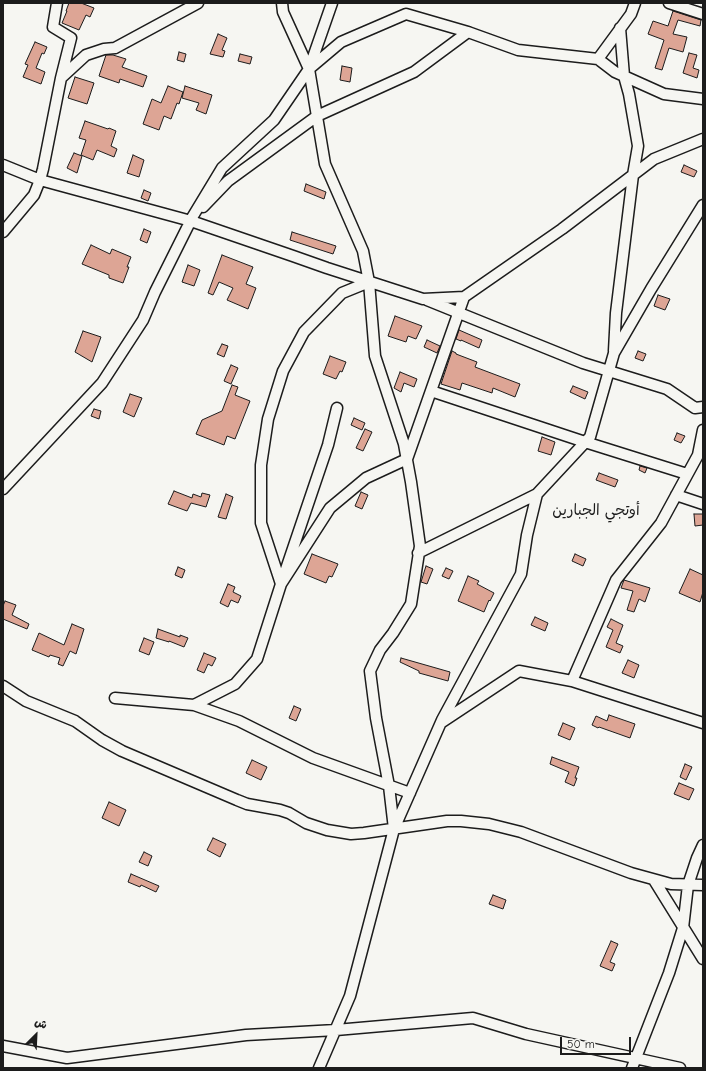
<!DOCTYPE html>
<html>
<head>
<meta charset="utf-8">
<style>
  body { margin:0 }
  #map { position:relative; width:706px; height:1071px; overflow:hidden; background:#f6f6f2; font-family:"Comic Neue","Playpen Sans Arabic",sans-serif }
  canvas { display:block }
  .frame { position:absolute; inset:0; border:4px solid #1c1c1c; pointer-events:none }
  .north { position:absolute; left:16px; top:1015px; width:40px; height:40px; -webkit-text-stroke:3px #f6f6f2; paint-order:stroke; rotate:24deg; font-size:11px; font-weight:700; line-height:16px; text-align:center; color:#1c1c1c }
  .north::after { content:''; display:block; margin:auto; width:14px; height:18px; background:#1c1c1c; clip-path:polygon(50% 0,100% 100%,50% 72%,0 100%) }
  .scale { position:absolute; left:560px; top:1037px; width:71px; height:18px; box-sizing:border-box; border:2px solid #1c1c1c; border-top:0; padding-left:5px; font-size:12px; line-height:14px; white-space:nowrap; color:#1c1c1c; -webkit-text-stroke:3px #f6f6f2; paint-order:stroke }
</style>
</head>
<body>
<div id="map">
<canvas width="706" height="1071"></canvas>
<div class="frame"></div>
<div class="north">ش</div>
<div class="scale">50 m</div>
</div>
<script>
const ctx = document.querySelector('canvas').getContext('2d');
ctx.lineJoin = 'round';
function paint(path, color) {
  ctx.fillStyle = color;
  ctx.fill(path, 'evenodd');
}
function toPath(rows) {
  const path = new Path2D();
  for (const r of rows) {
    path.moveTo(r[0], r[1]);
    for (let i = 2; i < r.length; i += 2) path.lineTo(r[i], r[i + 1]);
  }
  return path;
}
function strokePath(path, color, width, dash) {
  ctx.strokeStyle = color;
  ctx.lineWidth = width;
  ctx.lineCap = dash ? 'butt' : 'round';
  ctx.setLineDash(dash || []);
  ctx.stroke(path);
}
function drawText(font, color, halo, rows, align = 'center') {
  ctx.font = font + ' "Comic Neue","Playpen Sans Arabic",sans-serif';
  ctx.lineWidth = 3;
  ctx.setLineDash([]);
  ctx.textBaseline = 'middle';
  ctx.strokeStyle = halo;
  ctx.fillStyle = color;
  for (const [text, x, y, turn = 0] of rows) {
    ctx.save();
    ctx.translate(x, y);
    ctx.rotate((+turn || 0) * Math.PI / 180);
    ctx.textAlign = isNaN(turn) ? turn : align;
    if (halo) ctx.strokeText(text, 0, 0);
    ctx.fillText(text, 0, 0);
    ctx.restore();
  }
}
const building = toPath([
  [69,3,81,3,94,8,90,17,86,15,79,30,62,23,67,11,66,11,69,3],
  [673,11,701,20,700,26,678,20,673,34,687,37,683,52,669,48,662,70,655,68,664,40,648,34,653,21,668,26,673,11],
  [218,34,227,38,222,50,225,51,223,57,210,54,218,34],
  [35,42,47,47,44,54,42,53,36,68,45,72,41,84,23,77,28,65,25,64,35,42],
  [179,52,186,54,184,62,177,60,179,52],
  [689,53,697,55,693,68,699,70,697,78,683,73,689,53],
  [240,54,252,57,250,64,238,61,240,54],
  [106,55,113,55,126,59,122,67,147,76,143,87,120,79,119,83,99,76,106,55],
  [342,66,352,68,350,82,340,80,342,66],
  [75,77,94,83,87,104,68,98,75,77],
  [168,86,183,92,179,104,177,103,171,119,164,116,159,130,143,124,152,99,161,103,168,86],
  [185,86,212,95,206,114,196,110,199,103,182,98,185,86],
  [85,121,108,129,109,128,116,131,111,146,117,149,114,157,97,150,93,160,81,155,86,140,79,138,85,121],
  [74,153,82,156,77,173,67,168,74,153],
  [133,155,144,160,139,177,127,173,133,155],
  [684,165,697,171,694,177,681,172,684,165],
  [306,184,326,192,324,199,304,191,306,184],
  [144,190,151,193,148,201,141,198,144,190],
  [144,229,151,232,147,243,140,240,144,229],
  [292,232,336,246,333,254,290,240,292,232],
  [91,245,110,254,112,249,131,257,127,267,129,267,123,283,109,278,109,275,82,264,91,245],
  [222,255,253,267,246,284,256,288,248,309,227,300,233,288,219,282,213,295,208,293,222,255],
  [188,265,200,270,194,286,182,282,188,265],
  [658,295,670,299,665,310,654,306,658,295],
  [395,316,422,326,416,339,408,336,406,342,388,336,395,316],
  [459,330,482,340,479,348,461,340,461,341,456,339,459,330],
  [83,331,101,337,92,362,75,352,83,331],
  [427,340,440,346,437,353,424,347,427,340],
  [222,344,228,346,224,357,217,354,222,344],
  [452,351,456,353,456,354,477,362,475,367,520,384,515,397,493,388,492,393,462,383,460,390,441,384,452,351],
  [638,351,646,354,643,361,635,358,638,351],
  [330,356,346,362,342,372,340,371,336,379,323,374,330,356],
  [231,365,238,368,231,384,224,381,231,365],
  [400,372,417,379,414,387,404,383,401,392,394,388,400,372],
  [232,385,238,387,235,395,250,401,235,439,227,436,224,445,196,434,202,420,222,411,232,385],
  [573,386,588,392,585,399,570,392,573,386],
  [130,394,142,398,134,417,123,412,130,394],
  [94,409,101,411,99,419,91,416,94,409],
  [354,418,365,423,362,430,351,425,354,418],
  [365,429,372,432,363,451,356,448,365,429],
  [677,433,685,436,681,443,674,440,677,433],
  [542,437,555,442,551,455,538,451,542,437],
  [640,466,647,468,645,473,639,470,640,466],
  [599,473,618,480,615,487,596,480,599,473],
  [174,491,192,498,193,494,201,497,202,493,210,495,206,507,191,503,187,511,168,504,174,491],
  [361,492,368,495,362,509,355,506,361,492],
  [226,494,233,497,226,519,218,517,226,494],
  [694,514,703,514,703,525,695,526,694,514],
  [312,554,338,564,332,577,329,576,326,583,304,574,312,554],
  [575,554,586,559,583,566,572,561,575,554],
  [426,566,433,569,427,584,421,582,426,566],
  [178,567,185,570,182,578,175,575,178,567],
  [446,568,453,571,449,579,442,576,446,568],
  [690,569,703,575,703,592,700,602,679,593,690,569],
  [468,576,479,581,477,584,494,593,490,601,489,600,484,612,458,601,468,576],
  [624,580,650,588,645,602,639,599,634,612,627,610,633,591,621,588,624,580],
  [228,584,235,587,233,592,241,596,238,603,231,600,228,607,220,603,228,584],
  [5,601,16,605,12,615,29,624,27,629,3,619,3,606,5,601],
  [535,617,548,623,545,631,531,625,535,617],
  [611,619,623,625,616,643,623,646,620,653,606,647,613,630,607,627,611,619],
  [72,624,84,629,76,654,70,651,63,666,58,664,60,658,50,655,49,657,32,650,39,633,64,645,72,624],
  [158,629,180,637,180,635,188,638,184,647,169,641,169,642,156,638,158,629],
  [144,638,154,642,149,655,139,651,144,638],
  [204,653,216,658,212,666,208,664,204,673,197,670,204,653],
  [401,658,450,672,448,681,419,673,419,671,400,662,401,658],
  [628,660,639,665,634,678,622,673,628,660],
  [294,706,301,709,296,721,289,718,294,706],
  [609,715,635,724,630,738,599,727,598,728,592,725,596,716,607,721,609,715],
  [563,723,575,728,570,740,558,735,563,723],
  [552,757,579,767,575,778,577,778,574,786,565,782,569,772,550,764,552,757],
  [252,760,267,767,261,780,246,773,252,760],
  [685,764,692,767,686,780,680,777,685,764],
  [679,783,694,789,689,800,674,794,679,783],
  [109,802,126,810,119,826,102,818,109,802],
  [213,838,226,844,220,857,207,850,213,838],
  [144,852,152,856,148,866,139,862,144,852],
  [131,874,159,886,156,892,141,885,140,887,128,882,131,874],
  [493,895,506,900,503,909,489,904,493,895],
  [611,941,618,944,610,962,615,964,612,971,600,966,611,941]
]);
paint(building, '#dda595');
strokePath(building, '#1c1c1c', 1);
const minor = toPath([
  [57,3,53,27,71,38,61,78],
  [282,3,283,12,309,69,325,164,363,251,369,282,375,356,404,444,411,482,420,546,411,604,393,633,380,650,370,671,376,718,389,786,394,829,350,996,319,1068],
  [669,3,703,14],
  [598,59,615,72,664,94,703,99],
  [309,69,341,42,406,14,468,32,518,50,598,59,631,14,635,3],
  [3,165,40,180,191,221,293,256,327,268,423,299,464,297,562,229,654,159,703,139],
  [203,207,228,181,317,116,414,72,468,32],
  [3,232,34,195,40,180,43,169,61,78,86,55,104,49,115,48,198,3],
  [427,300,583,363,667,389,695,408,703,407],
  [614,351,616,313,633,175,638,146,629,94,624,76,620,28],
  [431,391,585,442,687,474],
  [703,430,698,455,661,523,616,580,572,681,703,723],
  [3,489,102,383,143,320,155,292,193,216,222,168,274,120,309,69,332,3],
  [676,495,703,504],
  [418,553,537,494],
  [286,569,328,445,337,408],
  [281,584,330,508,366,478,407,459,464,297],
  [3,686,26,701,75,721,102,740,122,751,237,800,247,804,280,810,289,813,306,823,327,830,351,834,364,833,447,821,461,821,489,824,521,832,631,873,671,884,703,885],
  [115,698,194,705,235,684,257,659,281,584,261,523,261,465,268,419,283,371,304,332,342,293,369,282],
  [194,705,239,721,313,758,410,793],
  [442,722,519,671,572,681],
  [394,829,442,720,521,574,527,535,537,494,590,437,614,353,651,289,703,205],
  [654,880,703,959],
  [3,1046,67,1058,246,1035,336,1030,473,1018,526,1034,680,1068],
  [632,1068,669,973,683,928,688,885,697,858,703,845]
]);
strokePath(minor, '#1c1c1c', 13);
strokePath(minor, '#f6f6f2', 10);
drawText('15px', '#1c1c1c', '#f6f6f2', [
  ["أوتجي الجبارين",596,511]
]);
</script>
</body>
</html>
